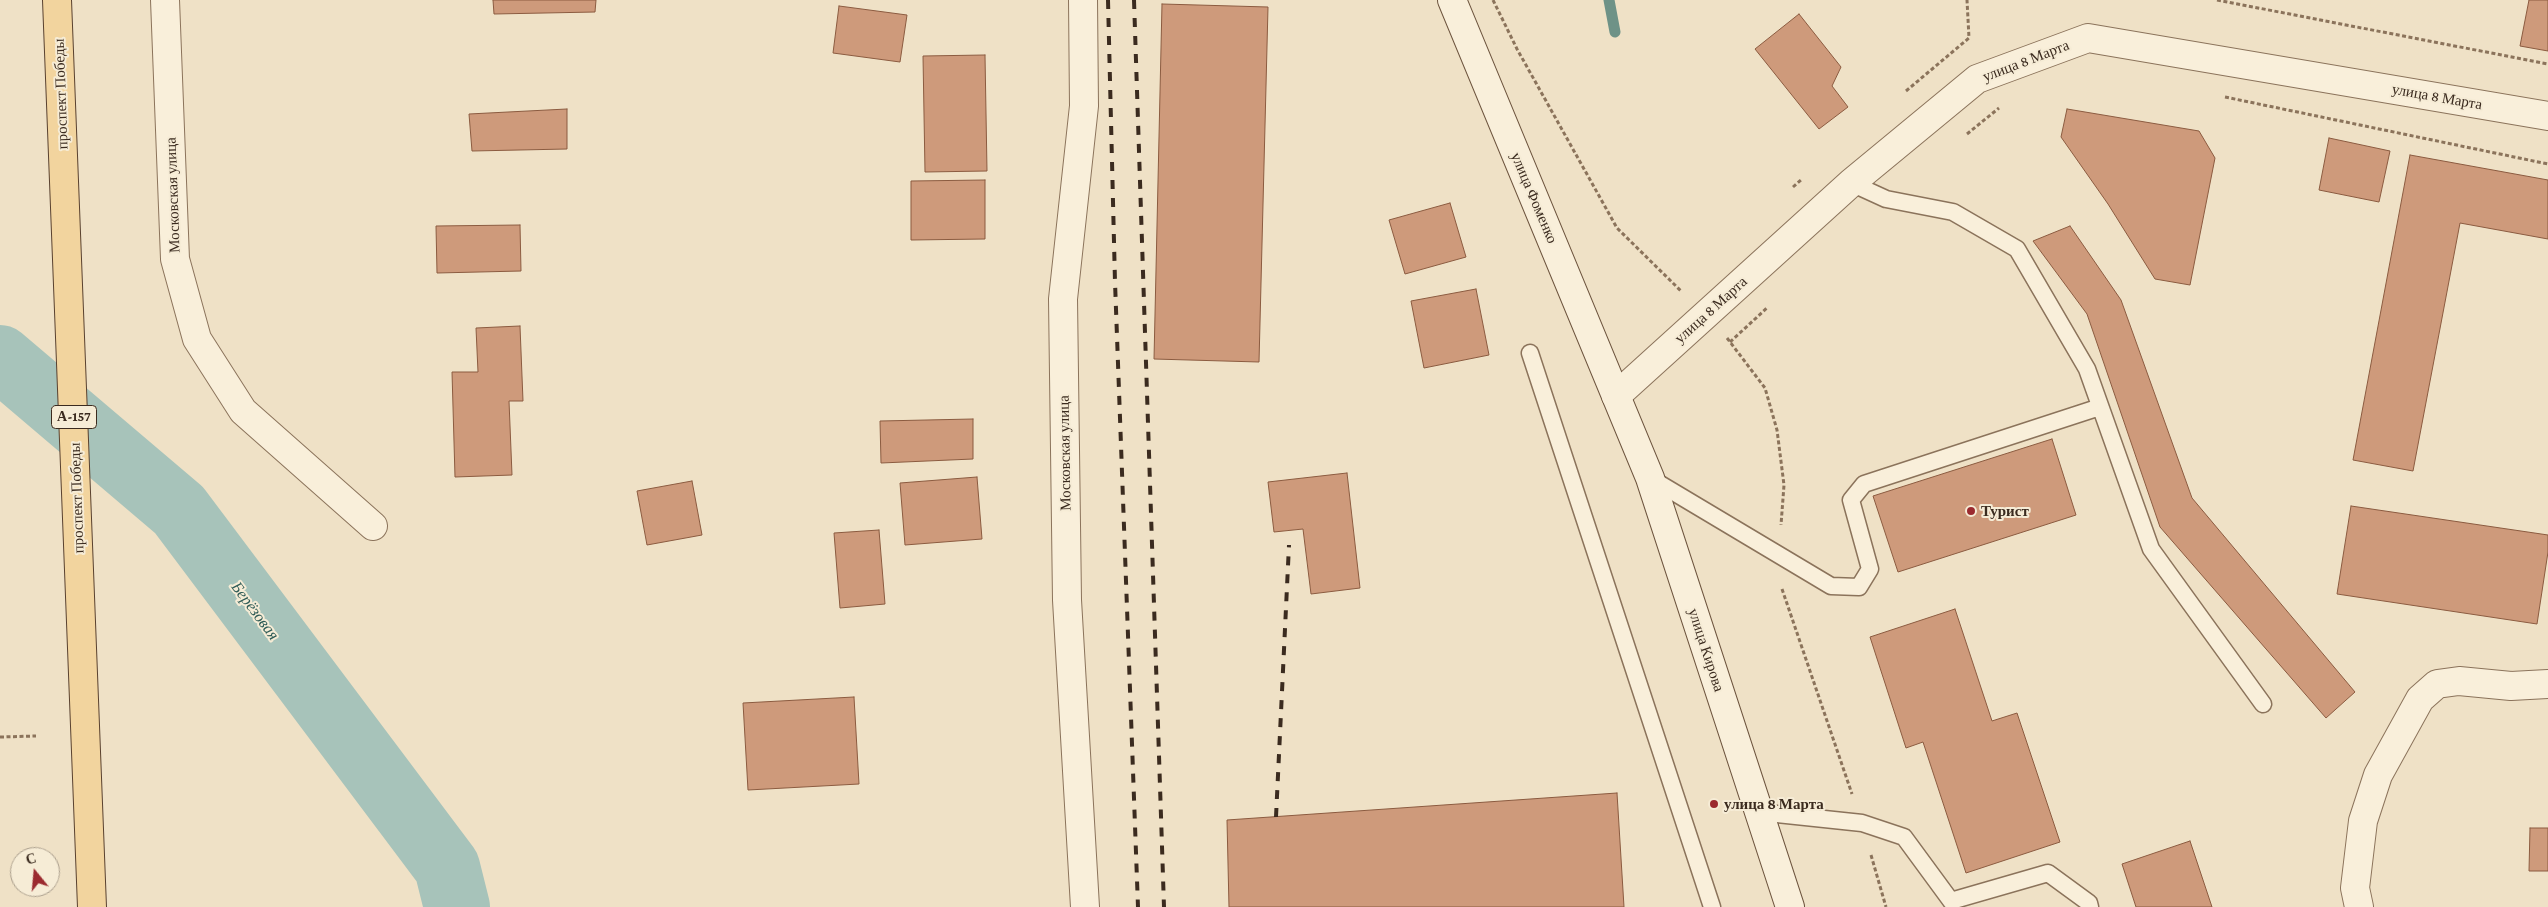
<!DOCTYPE html>
<html>
<head>
<meta charset="utf-8">
<style>
  body { margin:0 }
  #map { position:relative; width:2548px; height:907px; overflow:hidden; background:#efe1c6; font-family:"Crimson Pro",serif }
  canvas { display:block }
  .north { position:absolute; left:10px; top:847px; width:50px; height:50px; box-sizing:border-box; background:#f6ecd6; border:1px solid #ab9f8d; border-radius:50%; rotate:343deg; font-size:14px; font-weight:700; line-height:20px; text-align:center; color:#3b2b1f }
  .north::after { content:''; display:block; margin:auto; width:18px; height:22px; background:#9b2a2f; clip-path:polygon(50% 0,100% 100%,50% 72%,0 100%) }
</style>
</head>
<body>
<div id="map">
<canvas width="2548" height="907"></canvas>
<div class="north">С</div>
</div>
<script>
const ctx = document.querySelector('canvas').getContext('2d');
ctx.lineJoin = 'round';
function toPath(rows) {
  const path = new Path2D();
  for (const r of rows) {
    path.moveTo(r[0], r[1]);
    for (let i = 2; i < r.length; i += 2) path.lineTo(r[i], r[i + 1]);
  }
  return path;
}
function strokePath(path, color, width, dash) {
  ctx.strokeStyle = color;
  ctx.lineWidth = width;
  ctx.lineCap = dash ? 'butt' : 'round';
  ctx.setLineDash(dash || []);
  ctx.stroke(path);
}
function paint(path, color) {
  ctx.fillStyle = color;
  ctx.fill(path, 'evenodd');
}
function drawText(font, color, halo, rows, align = 'center') {
  ctx.font = font + ' "Crimson Pro",serif';
  ctx.lineWidth = 4;
  ctx.setLineDash([]);
  ctx.textBaseline = 'middle';
  ctx.strokeStyle = halo;
  ctx.fillStyle = color;
  for (const [text, x, y, turn = 0] of rows) {
    ctx.save();
    ctx.translate(x, y);
    ctx.rotate((+turn || 0) * Math.PI / 180);
    ctx.textAlign = isNaN(turn) ? turn : align;
    if (halo) ctx.strokeText(text, 0, 0);
    ctx.fillText(text, 0, 0);
    ctx.restore();
  }
}
strokePath(toPath([
  [1609,0,1615,32]
]), '#6e9287', 11);
strokePath(toPath([
  [0,358,179,510,447,867,457,907]
]), '#a7c3ba', 66);
const building = toPath([
  [493,0,596,0,595,12,494,14,493,0],
  [2529,0,2548,0,2548,51,2520,46,2529,0],
  [1162,4,1268,7,1259,362,1154,359,1162,4],
  [839,6,907,15,900,62,833,53,839,6],
  [1799,14,1841,67,1832,86,1848,107,1819,129,1755,49,1799,14],
  [985,55,987,171,925,172,923,56,985,55],
  [567,109,567,149,472,151,469,114,567,109],
  [2067,109,2199,131,2215,158,2190,285,2155,279,2108,204,2061,137,2067,109],
  [2329,138,2390,151,2379,202,2319,190,2329,138],
  [2410,155,2548,180,2548,239,2460,223,2413,471,2353,460,2410,155],
  [985,180,985,239,911,240,911,181,985,180],
  [1450,203,1466,257,1405,274,1389,220,1450,203],
  [520,225,521,271,437,273,436,226,520,225],
  [2070,226,2121,300,2192,498,2355,692,2326,718,2160,527,2087,314,2033,241,2070,226],
  [1476,289,1489,355,1424,368,1411,301,1476,289],
  [520,326,523,401,509,401,512,475,455,477,452,372,478,372,476,328,520,326],
  [973,419,973,459,881,463,880,421,973,419],
  [2052,439,2076,515,1898,572,1873,496,2052,439],
  [1347,473,1360,588,1311,594,1303,529,1274,532,1268,482,1347,473],
  [977,477,982,539,905,545,900,483,977,477],
  [692,481,702,535,647,545,637,491,692,481],
  [2351,506,2548,535,2548,552,2537,624,2337,594,2351,506],
  [879,530,885,604,840,608,834,533,879,530],
  [1955,609,1992,721,2017,713,2060,842,1966,873,1923,742,1906,748,1870,637,1955,609],
  [854,697,859,784,748,790,743,703,854,697],
  [1617,793,1624,907,1229,907,1227,820,1617,793],
  [2530,828,2548,828,2548,871,2529,871,2530,828],
  [2190,841,2212,907,2136,907,2122,864,2190,841]
]);
paint(building, '#ce9a7b');
strokePath(building, '#8b5b40', 1);
const lane = toPath([
  [1851,183,1886,199,1953,212,2017,249,2087,369,2151,549,2263,704],
  [1530,353,1712,907],
  [1650,478,1831,586,1859,587,1870,569,1851,500,1864,484,2100,407],
  [1758,812,1862,823,1904,837,1951,901,2048,873,2089,903,2090,907]
]);
const street = toPath([
  [165,0,175,259,197,339,243,411,373,526],
  [1083,0,1084,106,1063,299,1067,600,1085,907],
  [1616,396,1851,183,1977,79,2088,38,2548,116],
  [2359,907,2355,888,2363,821,2378,775,2420,699,2437,684,2459,681,2511,686,2548,684]
]);
const secondary = toPath([
  [1452,0,1650,478,1790,907]
]);
const primary = toPath([
  [57,0,92,907]
]);
strokePath(lane, '#8b735b', 19);
strokePath(street, '#8b735b', 30);
strokePath(secondary, '#6d543e', 30);
strokePath(primary, '#59412f', 30);
strokePath(toPath([
  [1493,0,1517,49,1617,228,1681,291],
  [2217,0,2548,64],
  [1906,91,1969,38,1967,0],
  [2225,97,2548,164],
  [1967,134,1999,108],
  [1793,187,1802,179],
  [1727,338,1765,388,1777,430,1784,485,1781,525],
  [1730,342,1768,307],
  [1782,589,1852,794],
  [0,737,36,736],
  [1871,855,1886,907]
]), '#8b735b', 3, [4, 2.5]);
strokePath(lane, '#f9efda', 16);
strokePath(street, '#f9efda', 28);
strokePath(secondary, '#f9efda', 28);
strokePath(primary, '#f2d49e', 28);
strokePath(toPath([
  [1108,0,1115,282,1138,907],
  [1134,0,1164,907],
  [1276,817,1289,545]
]), '#3b2b1f', 4, [9, 9]);
for (const [x, y, r, color] of [
  [1971,511,5,"#9b2a2f"],
  [1714,804,5,"#9b2a2f"]
]) {
  const dot = new Path2D();
  dot.arc(x, y, r, 0, 2 * Math.PI);
  ctx.fillStyle = color;
  ctx.fill(dot);
  strokePath(dot, '#f6ecd6', 2);
}
for (const [x, y, w] of [
  [74,417,45]
]) {
  const box = new Path2D();
  box.roundRect(x - w / 2, y - 11.5, w, 23, 4);
  ctx.fillStyle = '#f6ecd6';
  ctx.fill(box);
  strokePath(box, '#3b2b1f', 1);
}
drawText('bold 14px', '#3b2b1f', null, [
  ["А-157",74,417]
]);
drawText('15px', '#3b2b1f', '#f6ecd6', [
  ["улица 8 Марта",2026,61,-21],
  ["проспект Победы",61,94,-92],
  ["улица 8 Марта",2437,97,10],
  ["Московская улица",173,195,-92],
  ["улица Фоменко",1534,198,67],
  ["улица 8 Марта",1711,310,-42],
  ["Московская улица",1065,453,-91],
  ["проспект Победы",77,498,-92],
  ["улица Кирова",1706,650,72]
]);
drawText('bold 15px', '#3b2b1f', '#f6ecd6', [
  ["Турист",1981,511],
  ["улица 8 Марта",1724,804]
], 'left');
drawText('italic 16px', '#2e5b56', '#f6ecd6', [
  ["Берёзовая",255,611,53]
]);
</script>
</body>
</html>
